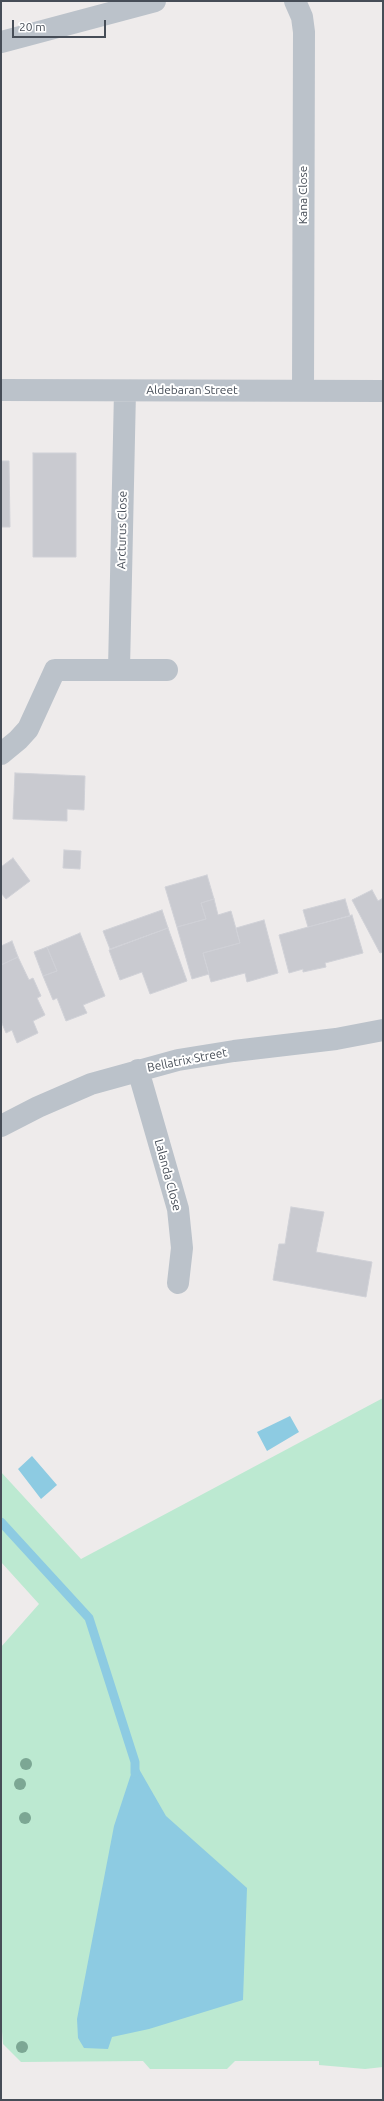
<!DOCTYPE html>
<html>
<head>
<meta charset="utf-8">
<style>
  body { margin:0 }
  #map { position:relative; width:384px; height:2101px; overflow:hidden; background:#eeebeb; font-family:Ubuntu,sans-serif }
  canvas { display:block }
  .frame { position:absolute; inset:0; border:2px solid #464d57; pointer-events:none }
  .scale { position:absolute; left:12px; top:20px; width:94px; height:18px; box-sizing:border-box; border:2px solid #464d57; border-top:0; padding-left:5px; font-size:12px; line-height:14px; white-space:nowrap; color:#464d57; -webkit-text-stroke:3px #fff; paint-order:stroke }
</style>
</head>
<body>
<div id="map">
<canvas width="384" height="2101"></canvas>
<div class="frame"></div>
<div class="scale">20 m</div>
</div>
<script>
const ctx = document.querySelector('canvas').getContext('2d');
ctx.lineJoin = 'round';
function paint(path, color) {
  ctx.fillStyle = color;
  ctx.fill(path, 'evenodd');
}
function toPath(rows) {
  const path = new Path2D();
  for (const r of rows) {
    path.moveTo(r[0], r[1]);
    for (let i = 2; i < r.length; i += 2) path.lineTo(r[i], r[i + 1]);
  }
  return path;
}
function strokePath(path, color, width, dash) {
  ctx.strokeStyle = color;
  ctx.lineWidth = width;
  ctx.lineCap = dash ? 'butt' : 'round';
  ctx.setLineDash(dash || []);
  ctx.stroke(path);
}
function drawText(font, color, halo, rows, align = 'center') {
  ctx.font = font + ' Ubuntu,sans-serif';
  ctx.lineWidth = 4;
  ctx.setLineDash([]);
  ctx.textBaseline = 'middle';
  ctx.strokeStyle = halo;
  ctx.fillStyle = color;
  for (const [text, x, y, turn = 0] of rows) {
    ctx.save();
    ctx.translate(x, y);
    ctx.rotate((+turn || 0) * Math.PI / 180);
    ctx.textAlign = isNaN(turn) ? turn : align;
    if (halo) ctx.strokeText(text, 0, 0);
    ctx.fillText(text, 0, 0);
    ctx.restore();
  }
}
paint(toPath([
  [383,1398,383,2067,365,2069,319,2065,319,2061,235,2061,227,2069,150,2069,143,2061,21,2062,3,2044,1,2018,1,1647,39,1604,1,1562,1,1472,81,1559]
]), '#bce9d1');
paint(toPath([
  [290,1416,299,1432,267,1451,257,1432],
  [32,1456,57,1485,41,1499,18,1469],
  [135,1762,166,1816,247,1888,243,2000,149,2029,112,2037,108,2049,84,2048,78,2038,77,2019,114,1826]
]), '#8dcbe2');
strokePath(toPath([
  [1,1522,89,1618,135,1762,135,1773]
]), '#8dcbe2', 9);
const building = toPath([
  [33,453,76,453,76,557,33,557,33,453],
  [1,461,9,461,10,527,1,527,1,461],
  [15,773,85,776,84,810,67,809,67,821,13,819,15,773],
  [64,850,81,851,80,869,63,868,64,850],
  [13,858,30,881,6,899,1,893,1,867,13,858],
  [207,875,214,899,201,903,206,919,177,927,165,887,207,875],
  [372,890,378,901,383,898,383,952,380,953,352,900,372,890],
  [214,899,218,915,231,911,240,943,203,953,209,974,192,979,177,927,206,919,201,903,214,899],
  [345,899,350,916,308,927,303,910,345,899],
  [162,910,168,928,110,949,103,931,162,910],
  [352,915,363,953,325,963,326,967,303,972,303,969,289,973,279,935,352,915],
  [264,920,278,973,247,982,245,973,211,982,203,953,240,943,236,928,264,920],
  [168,928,187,981,150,994,142,972,120,980,109,950,168,928],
  [80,933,105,996,83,1005,87,1013,66,1021,57,998,53,1000,43,976,57,971,47,947,80,933],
  [12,941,18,957,1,965,1,946,12,941],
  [47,947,57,971,43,976,34,952,47,947],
  [18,957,29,980,33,978,41,996,37,998,45,1015,33,1021,38,1033,17,1043,12,1030,6,1033,1,1021,1,965,18,957],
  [291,1207,324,1212,316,1252,372,1262,366,1297,273,1280,279,1244,285,1244,291,1207]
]);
paint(building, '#c9cad0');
strokePath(building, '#d0d1d7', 1);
strokePath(toPath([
  [295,1,302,17,304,32,303,390],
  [1,42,155,1],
  [1,390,383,391],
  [119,669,125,391],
  [1,754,18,740,28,729,55,670,167,670],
  [138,1070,178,1209,182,1248,178,1283],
  [1,1126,38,1107,91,1084,178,1060,234,1051,336,1039,383,1030]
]), '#bbc2ca', 22);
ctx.fillStyle = '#7ca794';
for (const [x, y] of [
  [26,1764],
  [20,1784],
  [25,1818],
  [22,2047]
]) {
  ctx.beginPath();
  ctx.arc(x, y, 6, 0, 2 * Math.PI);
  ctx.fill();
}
drawText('12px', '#464d57', '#fff', [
  ["Kana Close",303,195,-90],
  ["Aldebaran Street",192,390],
  ["Arcturus Close",122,530,-89],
  ["Bellatrix Street",187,1060,-11],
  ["Lalanda Close",168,1175,75]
]);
</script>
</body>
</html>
